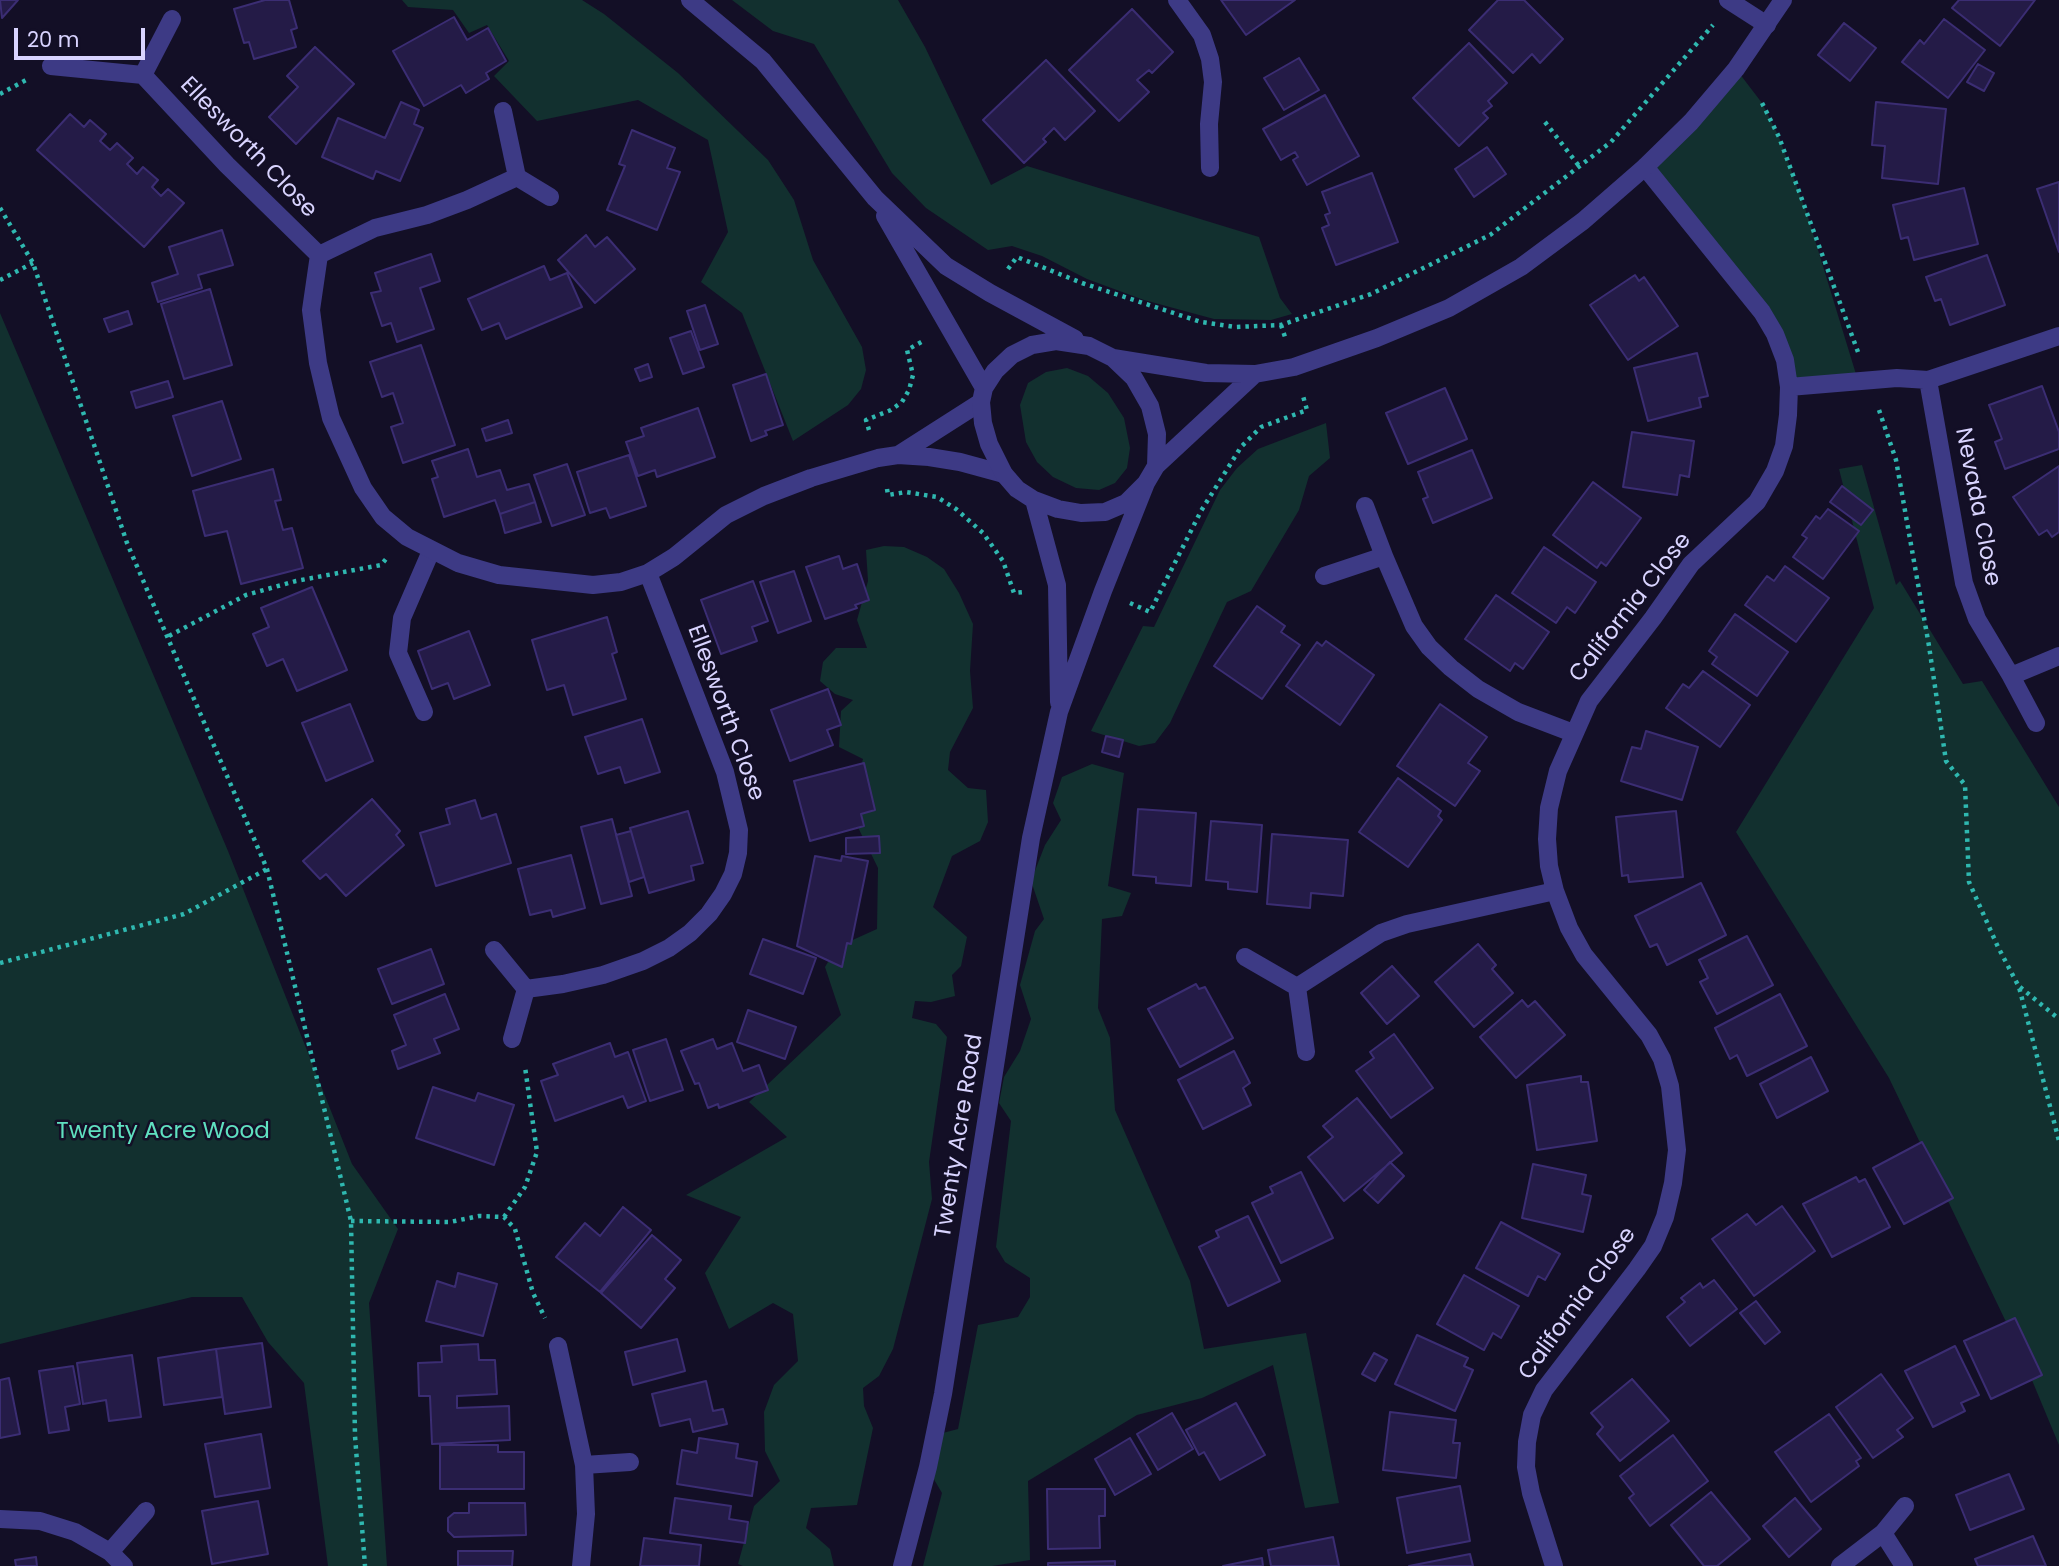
<!DOCTYPE html>
<html>
<head>
<meta charset="utf-8">
<style>
  body { margin:0 }
  #map { position:relative; width:2059px; height:1566px; overflow:hidden; background:#130f26; font-family:Poppins,sans-serif }
  canvas { display:block }
  .scale { position:absolute; left:14px; top:28px; width:131px; height:32px; box-sizing:border-box; border:4px solid #d9d4ff; border-top:0; padding-left:9px; font-size:21px; line-height:24px; white-space:nowrap; color:#d9d4ff; -webkit-text-stroke:5px #130f26; paint-order:stroke }
</style>
</head>
<body>
<div id="map">
<canvas width="2059" height="1566"></canvas>
<div class="scale">20 m</div>
</div>
<script>
const ctx = document.querySelector('canvas').getContext('2d');
ctx.lineJoin = 'round';
function paint(path, color) {
  ctx.fillStyle = color;
  ctx.fill(path, 'evenodd');
}
function toPath(rows) {
  const path = new Path2D();
  for (const r of rows) {
    path.moveTo(r[0], r[1]);
    for (let i = 2; i < r.length; i += 2) path.lineTo(r[i], r[i + 1]);
  }
  return path;
}
function strokePath(path, color, width, dash) {
  ctx.strokeStyle = color;
  ctx.lineWidth = width;
  ctx.lineCap = dash ? 'butt' : 'round';
  ctx.setLineDash(dash || []);
  ctx.stroke(path);
}
function drawText(font, color, halo, rows, align = 'center') {
  ctx.font = font + ' Poppins,sans-serif';
  ctx.lineWidth = 5;
  ctx.setLineDash([]);
  ctx.textBaseline = 'middle';
  ctx.strokeStyle = halo;
  ctx.fillStyle = color;
  for (const [text, x, y, turn = 0] of rows) {
    ctx.save();
    ctx.translate(x, y);
    ctx.rotate((+turn || 0) * Math.PI / 180);
    ctx.textAlign = isNaN(turn) ? turn : align;
    if (halo) ctx.strokeText(text, 0, 0);
    ctx.fillText(text, 0, 0);
    ctx.restore();
  }
}
paint(toPath([
  [402,0,582,0,604,14,678,73,768,160,794,200,813,260,862,347,866,370,861,389,848,405,793,441,742,313,701,282,728,232,708,140,638,100,537,121,494,76,509,61,487,25,469,33,453,10,408,7],
  [732,0,898,0,925,47,991,185,1027,166,1259,237,1280,298,1292,314,1271,320,1214,319,1144,300,1087,279,1042,256,1012,246,988,250,926,208,892,173,814,44,773,31],
  [1736,69,1762,103,1779,137,1807,214,1859,384,1789,387,1775,334,1645,167],
  [0,313,228,851,352,1164,398,1229,369,1303,387,1566,328,1566,304,1383,268,1342,242,1297,192,1297,0,1344],
  [1067,368,1088,376,1108,393,1124,418,1130,448,1127,468,1115,483,1099,490,1076,488,1053,477,1037,462,1026,442,1020,405,1028,383,1046,372],
  [1326,423,1330,458,1309,476,1299,510,1251,591,1227,602,1170,723,1155,743,1139,746,1091,731,1143,626,1154,627,1220,490,1237,468,1258,449],
  [1862,465,1896,585,1900,581,1963,684,1982,681,2059,807,2059,1445,2019,1349,1889,1078,1736,832,1874,608,1839,469],
  [884,546,904,547,927,557,944,569,959,593,973,624,970,671,973,708,950,752,948,770,968,788,986,790,988,822,980,841,952,856,933,907,967,937,961,966,952,975,955,996,931,1002,915,1001,912,1018,936,1024,947,1037,929,1162,932,1199,893,1349,879,1376,863,1388,864,1406,873,1428,857,1505,811,1508,806,1528,830,1549,834,1566,743,1566,738,1564,754,1506,780,1481,765,1451,764,1412,774,1385,798,1361,793,1314,773,1303,729,1329,705,1273,741,1217,686,1195,787,1137,749,1102,841,1015,825,967,837,947,877,929,878,868,849,809,863,759,839,747,841,711,853,700,835,694,820,681,823,662,836,648,867,648,857,620,868,581,866,550],
  [1092,764,1124,773,1108,886,1131,893,1122,916,1102,919,1098,1008,1110,1038,1115,1110,1190,1281,1204,1349,1306,1333,1339,1503,1305,1508,1273,1365,1202,1398,1137,1415,1028,1481,1030,1560,992,1566,923,1566,942,1493,932,1476,939,1434,958,1429,978,1325,1018,1317,1030,1297,1030,1278,1005,1262,996,1247,1011,1121,999,1103,1004,1077,1020,1051,1031,1019,1020,985,1035,931,1044,919,1031,881,1045,845,1061,820,1053,803,1062,777]
]), '#12302f');
const building = toPath([
  [0,0,18,0,2,18,0,0],
  [265,0,289,0,297,28,291,30,296,47,254,59,249,42,244,43,234,9,265,0],
  [1221,0,1295,0,1246,35,1221,0],
  [1498,0,1524,0,1563,39,1540,63,1532,54,1513,73,1469,30,1498,0],
  [1959,0,2035,0,2000,46,1952,8,1959,0],
  [1132,9,1173,52,1152,73,1149,70,1137,80,1149,92,1119,121,1069,70,1132,9],
  [454,17,467,40,488,28,506,61,486,73,489,79,466,93,461,85,424,106,393,51,454,17],
  [1944,19,1985,50,1948,98,1902,62,1920,40,1924,44,1944,19],
  [1844,23,1876,48,1850,81,1818,55,1844,23],
  [1469,43,1507,83,1488,101,1492,106,1483,113,1488,118,1459,146,1413,98,1469,43],
  [315,47,354,84,296,144,269,117,298,87,287,76,315,47],
  [1299,58,1319,90,1284,110,1264,78,1299,58],
  [1046,60,1095,111,1065,140,1054,128,1043,139,1046,142,1024,163,983,120,1046,60],
  [1978,64,1994,73,1984,91,1967,82,1978,64],
  [1325,95,1359,156,1307,185,1293,160,1298,157,1295,152,1281,160,1263,129,1325,95],
  [401,102,419,110,414,124,423,128,400,181,376,171,373,179,322,157,338,118,385,138,401,102],
  [1876,102,1946,109,1938,184,1882,178,1885,146,1872,145,1876,102],
  [70,114,84,127,90,120,106,134,100,141,110,150,117,143,133,158,127,164,137,174,143,167,158,180,152,187,161,196,168,189,184,203,144,247,37,150,70,114],
  [632,130,675,148,667,168,680,172,657,230,607,210,625,166,619,164,632,130],
  [1487,147,1506,174,1474,197,1455,169,1487,147],
  [1372,173,1398,242,1336,265,1322,228,1329,225,1325,215,1330,213,1322,192,1372,173],
  [2059,182,2059,252,2037,189,2059,182],
  [1964,188,1978,244,1914,260,1908,237,1901,239,1893,205,1964,188],
  [222,230,233,265,198,275,202,288,158,302,152,283,178,274,169,247,222,230],
  [586,235,595,247,607,237,635,269,595,303,558,260,586,235],
  [431,254,440,281,420,288,434,329,397,342,391,323,382,326,371,293,381,291,375,273,431,254],
  [1987,255,2005,305,1950,325,1941,299,1935,301,1926,277,1987,255],
  [544,266,550,280,567,273,582,307,506,339,499,323,482,330,468,299,544,266],
  [1635,275,1639,281,1644,277,1678,326,1628,360,1590,305,1635,275],
  [210,289,232,365,184,379,161,304,210,289],
  [705,305,718,344,700,350,687,311,705,305],
  [128,311,132,324,109,332,104,319,128,311],
  [691,331,704,367,683,374,670,338,691,331],
  [421,345,455,445,403,463,391,427,403,423,393,393,382,397,370,362,421,345],
  [1697,353,1708,396,1699,398,1701,407,1648,421,1634,368,1697,353],
  [648,364,652,377,640,381,635,369,648,364],
  [766,374,783,425,765,431,767,435,751,441,733,385,766,374],
  [168,381,173,397,136,408,131,392,168,381],
  [2042,386,2059,432,2059,449,2005,469,1995,442,2002,439,1989,405,2042,386],
  [1445,388,1467,439,1408,464,1386,413,1445,388],
  [222,401,241,459,192,476,173,416,222,401],
  [698,408,715,457,657,477,655,470,638,476,626,442,644,436,641,428,698,408],
  [508,420,512,433,486,441,482,429,508,420],
  [1632,432,1694,441,1689,477,1680,475,1677,495,1623,487,1632,432],
  [468,449,477,477,500,470,507,490,529,484,535,502,500,514,495,500,444,517,432,479,438,477,432,461,468,449],
  [1472,450,1492,498,1433,523,1423,499,1428,497,1418,472,1472,450],
  [629,455,646,506,610,518,606,508,590,513,577,472,629,455],
  [567,464,585,515,552,526,534,475,567,464],
  [2059,466,2059,532,2052,537,2047,530,2039,535,2013,497,2059,466],
  [273,469,281,500,275,501,283,530,292,528,303,568,241,584,227,531,205,536,193,491,273,469],
  [1593,482,1641,518,1606,566,1601,562,1597,568,1553,535,1593,482],
  [1842,486,1873,510,1861,525,1830,502,1842,486],
  [535,502,541,522,505,533,500,514,535,502],
  [1828,509,1859,531,1823,579,1793,557,1807,538,1802,535,1816,516,1820,519,1828,509],
  [1544,547,1596,582,1575,613,1567,607,1556,623,1512,593,1544,547],
  [839,556,843,569,857,564,869,600,855,605,857,608,825,619,806,567,839,556],
  [1785,566,1829,598,1796,642,1745,605,1767,576,1774,581,1785,566],
  [794,571,811,621,778,633,760,582,794,571],
  [753,581,768,621,752,627,757,641,721,654,701,600,753,581],
  [312,587,347,670,297,691,283,659,267,666,253,634,269,627,261,608,312,587],
  [1496,595,1549,632,1523,669,1515,663,1510,671,1465,639,1496,595],
  [1257,606,1285,626,1281,632,1300,645,1262,699,1214,666,1257,606],
  [1735,614,1788,652,1757,696,1712,664,1717,657,1709,651,1735,614],
  [607,617,617,652,612,654,626,699,573,715,564,685,547,690,532,640,607,617],
  [469,631,490,685,454,699,448,683,432,689,418,651,469,631],
  [1326,641,1374,675,1340,725,1286,686,1317,642,1322,646,1326,641],
  [1703,671,1750,705,1720,747,1666,708,1683,684,1689,688,1703,671],
  [828,689,841,725,827,730,833,745,790,761,771,710,828,689],
  [350,704,373,761,326,781,302,723,350,704],
  [1440,704,1487,737,1468,763,1480,771,1455,806,1397,766,1440,704],
  [642,719,660,772,625,783,620,767,598,774,585,737,642,719],
  [1646,731,1698,747,1682,800,1621,781,1632,747,1641,749,1646,731],
  [1106,736,1123,740,1119,757,1102,752,1106,736],
  [864,763,875,810,861,814,864,826,810,841,794,781,864,763],
  [1398,778,1441,811,1438,816,1442,820,1408,867,1359,832,1398,778],
  [372,799,400,831,396,835,404,845,346,896,326,874,320,879,303,861,372,799],
  [475,800,481,819,496,814,511,863,436,886,420,833,450,824,446,809,475,800],
  [1138,809,1196,813,1191,886,1156,883,1156,877,1133,875,1138,809],
  [688,811,703,863,691,866,694,880,649,893,630,828,688,811],
  [1676,811,1683,877,1629,882,1628,875,1622,876,1616,817,1676,811],
  [612,819,632,896,601,904,581,827,612,819],
  [1211,821,1262,825,1257,892,1228,889,1228,882,1206,880,1211,821],
  [631,831,644,877,629,882,616,835,631,831],
  [1272,834,1348,840,1343,896,1311,893,1310,908,1267,904,1272,834],
  [879,836,880,853,846,854,846,838,879,836],
  [571,855,585,908,553,917,551,910,530,915,518,869,571,855],
  [815,856,841,861,842,856,868,861,851,944,847,943,842,967,797,946,815,856],
  [1701,883,1726,935,1667,965,1657,944,1650,947,1635,916,1701,883],
  [1747,936,1773,985,1717,1014,1700,982,1708,978,1699,960,1747,936],
  [763,939,816,958,803,994,750,974,763,939],
  [1478,944,1496,965,1492,969,1513,993,1474,1027,1435,982,1478,944],
  [431,949,444,984,392,1004,378,969,431,949],
  [1392,966,1419,996,1387,1024,1361,993,1392,966],
  [1196,984,1199,989,1205,987,1233,1038,1180,1067,1148,1009,1196,984],
  [445,994,459,1029,434,1039,440,1053,398,1069,392,1051,406,1045,394,1015,445,994],
  [1780,994,1807,1046,1747,1076,1737,1055,1730,1059,1715,1028,1780,994],
  [1522,1000,1528,1007,1535,1001,1565,1035,1516,1078,1480,1037,1522,1000],
  [748,1010,796,1027,785,1059,737,1042,748,1010],
  [1394,1034,1433,1088,1391,1118,1356,1071,1374,1058,1370,1052,1394,1034],
  [666,1039,683,1090,650,1101,633,1050,666,1039],
  [713,1039,717,1049,732,1043,743,1071,759,1065,768,1090,719,1108,718,1104,708,1108,699,1083,695,1084,681,1051,713,1039],
  [610,1043,615,1057,628,1052,646,1101,628,1108,623,1096,555,1121,541,1081,558,1075,553,1064,610,1043],
  [1234,1051,1250,1083,1243,1088,1251,1105,1203,1129,1178,1080,1234,1051],
  [1811,1057,1828,1091,1777,1118,1760,1084,1811,1057],
  [1581,1076,1581,1082,1588,1082,1597,1141,1537,1150,1527,1085,1581,1076],
  [433,1087,475,1101,478,1093,514,1105,494,1165,416,1138,433,1087],
  [1357,1098,1402,1153,1344,1201,1308,1157,1333,1137,1323,1126,1357,1098],
  [1922,1142,1953,1198,1904,1224,1873,1168,1922,1142],
  [1390,1162,1404,1176,1378,1203,1364,1190,1390,1162],
  [1533,1164,1586,1175,1582,1194,1591,1196,1583,1232,1522,1218,1533,1164],
  [1301,1172,1333,1238,1281,1263,1252,1203,1273,1193,1270,1187,1301,1172],
  [1856,1177,1859,1182,1865,1179,1890,1227,1832,1257,1803,1204,1856,1177],
  [1782,1206,1815,1251,1754,1296,1712,1239,1747,1214,1756,1225,1782,1206],
  [623,1207,651,1230,600,1292,556,1257,585,1223,600,1236,623,1207],
  [1248,1216,1280,1281,1228,1306,1199,1247,1219,1237,1216,1231,1248,1216],
  [1501,1222,1560,1254,1545,1280,1538,1276,1528,1296,1476,1268,1501,1222],
  [652,1235,681,1260,665,1279,675,1288,641,1328,601,1293,652,1235],
  [458,1273,497,1284,483,1336,426,1321,437,1281,455,1287,458,1273],
  [1464,1275,1519,1306,1501,1338,1493,1333,1484,1350,1437,1324,1464,1275],
  [1714,1280,1737,1309,1690,1346,1667,1317,1685,1302,1681,1298,1700,1283,1703,1288,1714,1280],
  [1756,1301,1780,1332,1765,1344,1740,1313,1756,1301],
  [2015,1318,2042,1375,1991,1399,1964,1341,2015,1318],
  [1417,1335,1468,1358,1464,1366,1473,1370,1455,1411,1395,1384,1417,1335],
  [677,1339,685,1371,633,1385,625,1352,677,1339],
  [262,1343,271,1407,225,1414,216,1349,262,1343],
  [478,1344,479,1360,495,1360,497,1394,457,1396,457,1408,509,1406,510,1440,432,1444,430,1396,419,1396,418,1363,442,1362,441,1346,478,1344],
  [1955,1346,1979,1395,1961,1403,1965,1411,1933,1427,1905,1371,1955,1346],
  [216,1349,222,1397,164,1405,158,1358,216,1349],
  [1374,1353,1387,1360,1375,1381,1362,1374,1374,1353],
  [132,1355,141,1417,109,1421,106,1400,83,1404,77,1363,132,1355],
  [73,1366,80,1404,65,1407,69,1430,49,1433,39,1371,73,1366],
  [1881,1374,1913,1418,1897,1430,1903,1437,1873,1458,1836,1407,1881,1374],
  [9,1378,20,1434,0,1438,0,1380,9,1378],
  [1632,1379,1669,1421,1620,1461,1597,1434,1603,1427,1591,1413,1632,1379],
  [706,1381,713,1411,723,1409,727,1424,693,1432,690,1419,660,1426,652,1394,706,1381],
  [1236,1403,1265,1455,1220,1480,1204,1452,1199,1455,1186,1430,1236,1403],
  [1390,1412,1456,1420,1453,1443,1460,1443,1456,1478,1383,1470,1390,1412],
  [1172,1413,1193,1449,1158,1470,1137,1434,1172,1413],
  [1829,1414,1861,1458,1856,1461,1859,1466,1811,1502,1775,1452,1829,1414],
  [261,1434,270,1488,215,1497,205,1444,261,1434],
  [1673,1435,1708,1481,1650,1526,1629,1498,1634,1494,1620,1476,1673,1435],
  [699,1438,738,1444,736,1458,757,1462,752,1496,677,1484,682,1450,697,1453,699,1438],
  [1130,1438,1151,1474,1115,1495,1095,1459,1130,1438],
  [440,1445,498,1445,498,1452,524,1452,524,1489,440,1489,440,1445],
  [2009,1474,2024,1509,1970,1530,1956,1495,2009,1474],
  [1460,1486,1470,1541,1407,1553,1397,1498,1460,1486],
  [1047,1489,1105,1489,1105,1516,1099,1516,1100,1548,1048,1549,1047,1489],
  [1711,1492,1750,1539,1717,1566,1704,1566,1671,1525,1711,1492],
  [675,1498,731,1506,729,1519,748,1522,745,1543,670,1533,675,1498],
  [1795,1498,1821,1529,1789,1557,1763,1526,1795,1498],
  [258,1501,268,1554,212,1564,202,1511,258,1501],
  [469,1503,525,1503,526,1535,454,1537,448,1531,448,1518,454,1513,469,1513,469,1503],
  [2033,1536,2046,1566,1978,1566,1975,1559,2033,1536],
  [1333,1537,1339,1566,1271,1566,1268,1550,1333,1537],
  [644,1538,701,1545,699,1566,640,1566,644,1538],
  [458,1551,513,1551,512,1566,458,1566,458,1551],
  [1470,1554,1473,1566,1409,1566,1470,1554],
  [36,1557,37,1566,16,1566,15,1560,36,1557],
  [1262,1558,1263,1566,1223,1566,1262,1558],
  [1115,1561,1115,1566,1048,1566,1048,1563,1115,1561]
]);
paint(building, '#241b47');
strokePath(building, '#3b2d73', 2);
strokePath(toPath([
  [0,94,26,80],
  [1762,103,1779,137,1858,352],
  [1545,122,1579,166],
  [0,208,33,263,127,543,267,869,351,1221,355,1436,365,1566],
  [1008,269,1017,257,1082,283,1201,322,1235,327,1281,325,1371,294,1490,235,1611,142,1713,25],
  [0,280,33,263],
  [1281,325,1285,337],
  [1879,410,1896,460,1929,646,1946,761,1965,785,1969,882,1998,947,2019,987,2059,1141],
  [869,430,866,420,891,410,902,402,909,390,913,375,907,350,923,341],
  [887,489,888,495,906,492,937,497,956,509,983,533,1003,561,1014,593,1025,592],
  [1130,603,1150,612,1201,511,1241,447,1261,427,1307,410,1303,396],
  [169,636,246,595,296,581,381,565,386,559],
  [0,963,184,914,267,869],
  [2020,987,2059,1019],
  [504,1217,525,1187,537,1152,525,1067],
  [351,1221,450,1222,479,1216,504,1217,515,1229,533,1293,545,1318]
]), '#2fb8b0', 4.5, [3.5, 5]);
strokePath(toPath([
  [424,712,398,653,402,618,431,551]
]), '#3d3a85', 18);
strokePath(toPath([
  [1177,0,1202,35,1210,59,1213,82,1209,124,1210,168],
  [1728,0,1767,25],
  [51,66,143,75,227,165,319,255,311,310,318,363,331,418,363,488,383,517,407,537,458,563,499,575,593,585,621,582,648,573],
  [143,75,172,19],
  [503,111,517,177,550,197],
  [319,255,375,228,427,215,467,200,517,177],
  [1928,380,1964,583,1977,619,2011,676],
  [1789,387,1897,378,1928,380,2059,336],
  [898,455,981,402],
  [1384,556,1414,626,1429,647,1451,668,1478,689,1518,712,1573,733],
  [1324,576,1384,556,1365,506],
  [2036,723,2011,676,2059,656],
  [494,950,526,989],
  [1245,957,1297,987,1306,1052],
  [1297,987,1381,933,1407,924,1555,891],
  [512,1039,526,989,563,984,603,975,643,961,669,948,690,933,709,914,723,894,733,874,738,853,739,830,725,772,648,573,674,557,726,515,764,496,811,478,878,458,898,455,929,457,960,462,1004,474],
  [558,1346,584,1465,630,1462],
  [0,1519,40,1521,75,1532,110,1552],
  [1883,1533,1904,1566],
  [124,1566,110,1552,146,1511],
  [581,1566,586,1514,584,1465],
  [1554,1566,1531,1493,1526,1467,1527,1442,1532,1415,1544,1390,1637,1269,1653,1246,1665,1217,1673,1183,1677,1150,1670,1086,1662,1059,1649,1035,1584,955,1569,928,1555,891,1549,866,1547,839,1549,808,1558,771,1589,701,1653,618,1691,564,1757,502,1775,471,1784,446,1788,415,1789,387,1785,360,1775,334,1762,312,1645,167],
  [1840,1566,1883,1533,1905,1506]
]), '#3d3a85', 18);
strokePath(toPath([
  [690,0,763,61,875,198,946,266,990,293,1075,339],
  [885,216,984,388],
  [1056,341,1089,346,1113,358,1134,378,1150,406,1157,434,1156,466,1146,483,1126,503,1105,512,1081,513,1058,509,1034,500,1017,489,1004,474,989,444,983,423,981,402,984,388,995,371,1012,355,1032,345,1056,341],
  [1113,358,1206,373,1255,374,1294,367,1377,338,1449,308,1521,267,1583,221,1645,167,1691,122,1736,69,1783,0],
  [1156,466,1255,374],
  [1034,500,1057,585,1059,702],
  [902,1566,928,1467,943,1394,1031,838,1059,712,1103,591,1146,483]
]), '#3d3a85', 18);
drawText('23px', '#d9d4ff', '#130f26', [
  ["Ellesworth Close",248,148,46],
  ["Nevada Close",1977,507,79],
  ["California Close",1631,608,-52],
  ["Ellesworth Close",725,713,70],
  ["Twenty Acre Road",960,1136,-81],
  ["California Close",1578,1304,-54]
]);
drawText('23px', '#5fe0c0', '#130f26', [
  ["Twenty Acre Wood",163,1132]
]);
</script>
</body>
</html>
